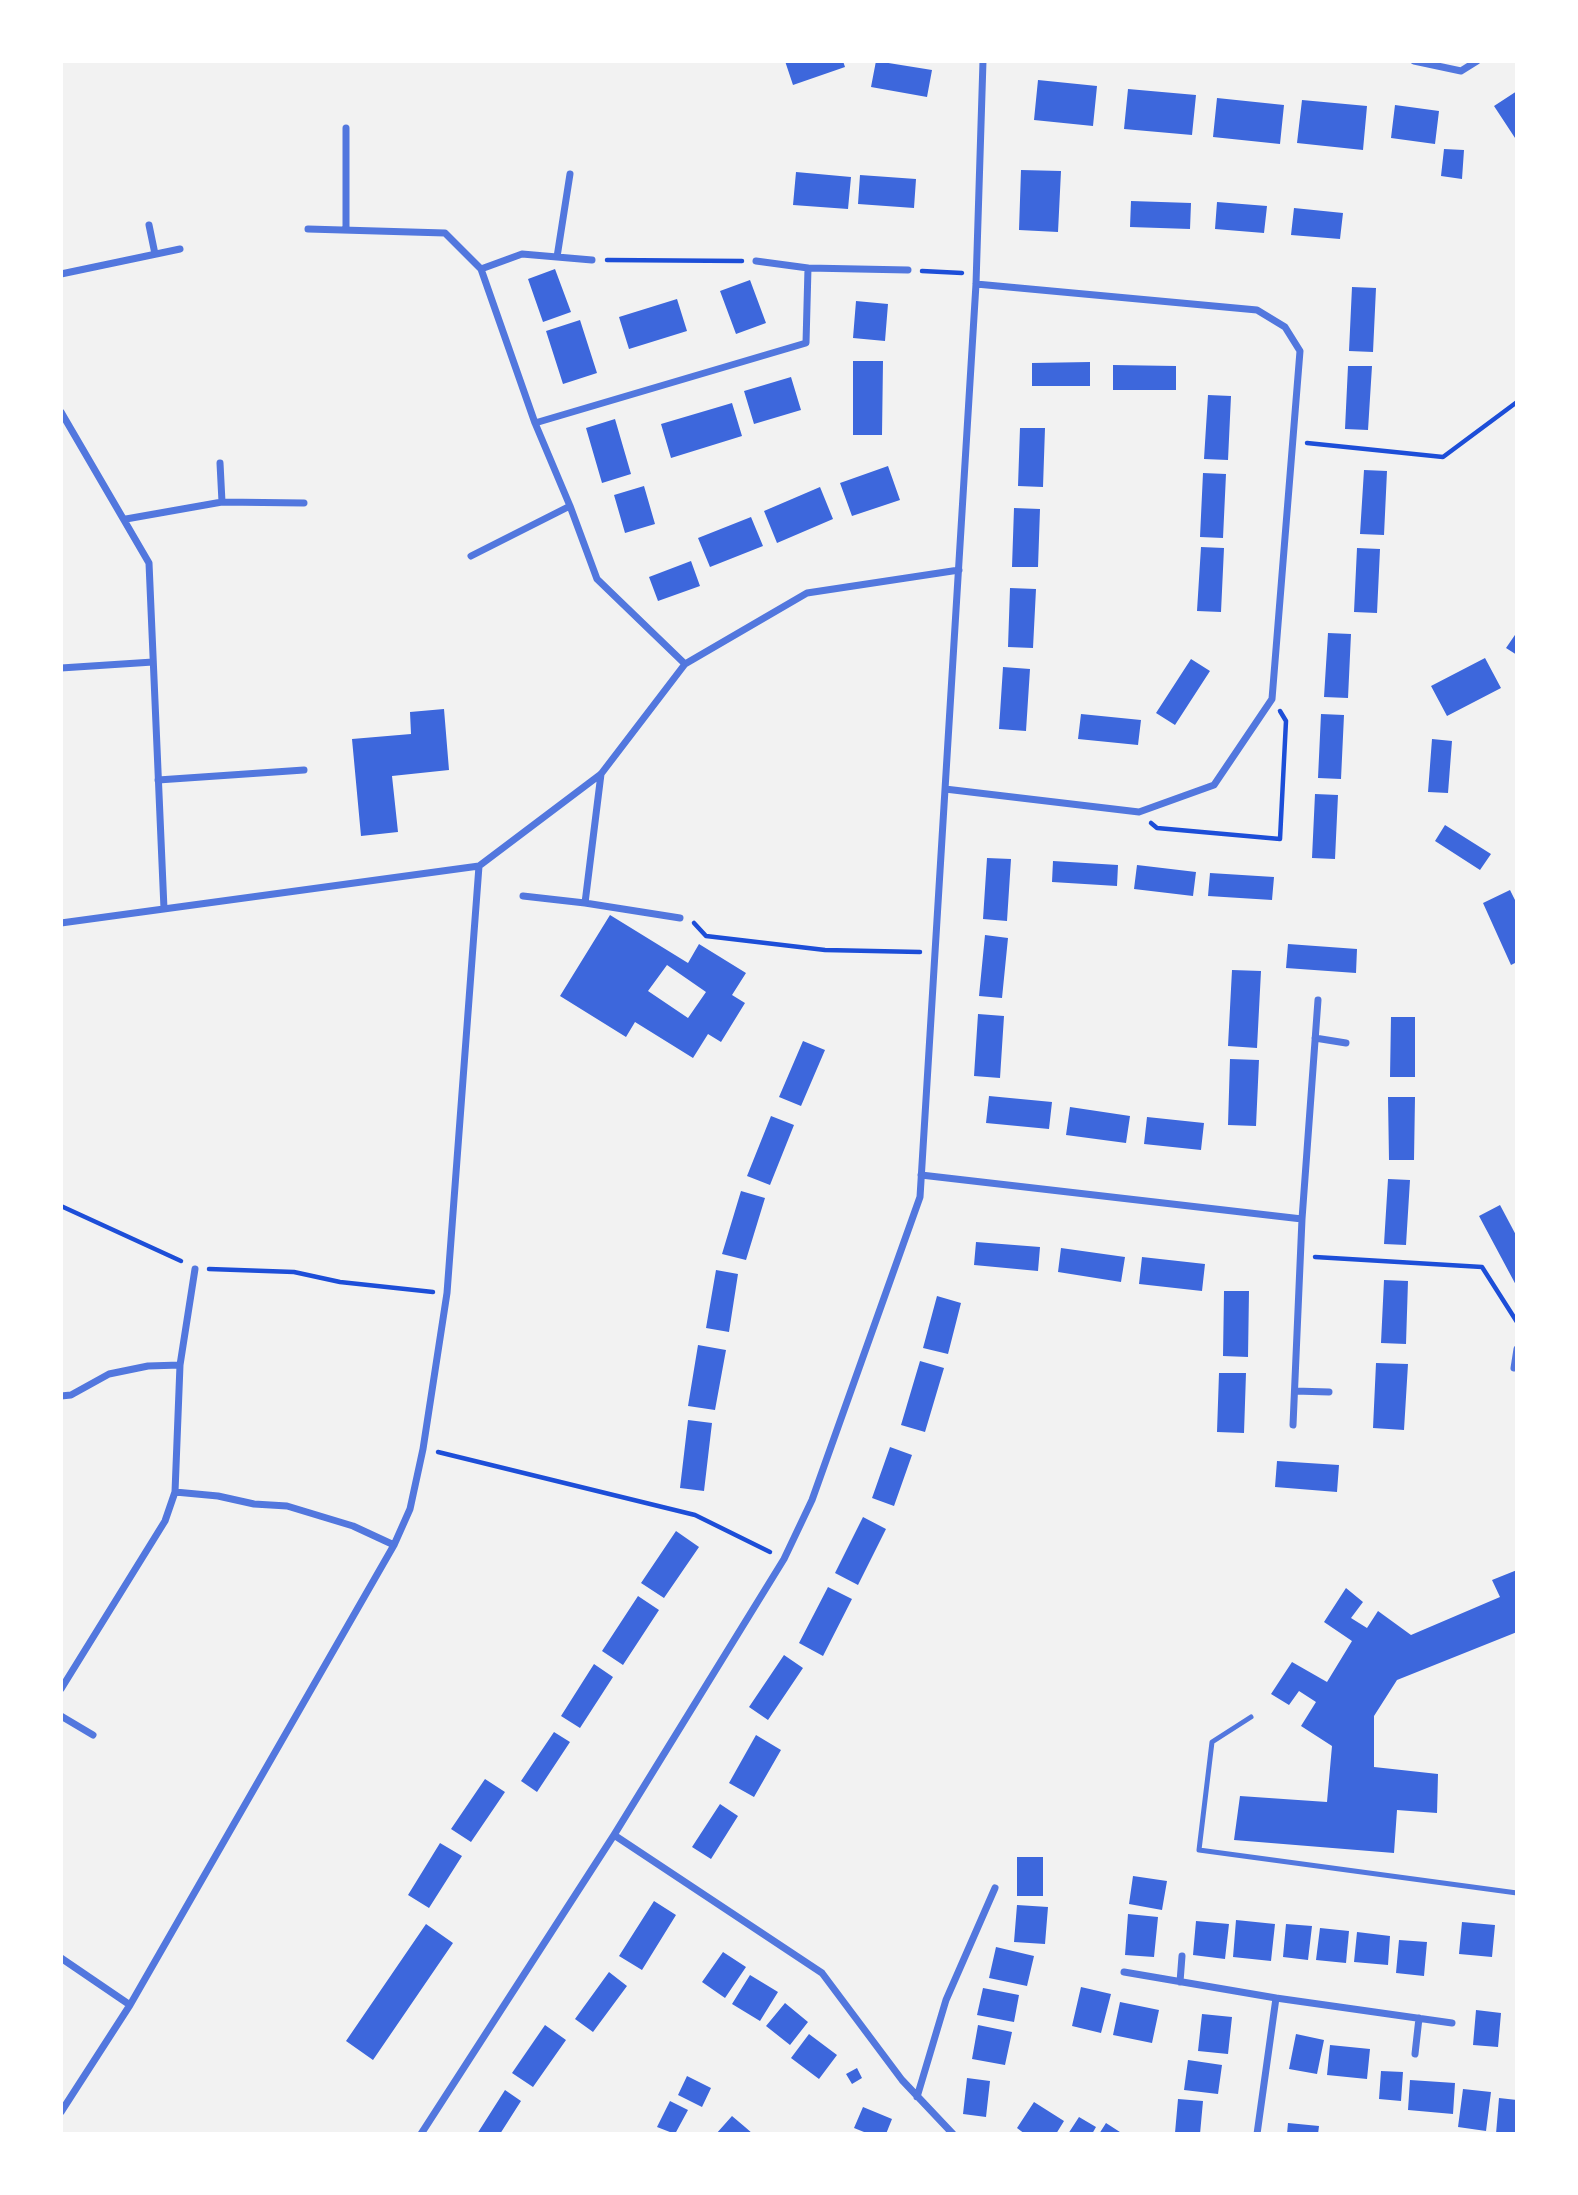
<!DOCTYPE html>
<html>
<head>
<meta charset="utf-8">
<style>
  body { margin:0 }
  #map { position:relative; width:1578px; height:2195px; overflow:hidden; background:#f2f2f2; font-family:"Open Sans",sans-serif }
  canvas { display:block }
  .frame { position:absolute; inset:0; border:63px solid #fff; pointer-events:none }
</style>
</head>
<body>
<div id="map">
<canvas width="1578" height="2195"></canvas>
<div class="frame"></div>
</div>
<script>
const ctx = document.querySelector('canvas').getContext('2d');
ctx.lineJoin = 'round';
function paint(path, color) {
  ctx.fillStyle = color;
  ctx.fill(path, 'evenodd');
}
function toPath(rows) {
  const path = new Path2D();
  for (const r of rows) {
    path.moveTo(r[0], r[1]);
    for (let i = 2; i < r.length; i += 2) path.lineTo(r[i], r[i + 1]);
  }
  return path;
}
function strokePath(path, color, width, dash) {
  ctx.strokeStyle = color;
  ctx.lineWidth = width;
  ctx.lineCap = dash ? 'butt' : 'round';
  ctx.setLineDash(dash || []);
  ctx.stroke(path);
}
paint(toPath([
  [785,61,843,61,845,67,793,85],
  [876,61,932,70,927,97,871,87],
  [1038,80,1097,86,1093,126,1034,120],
  [1128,89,1196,95,1192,135,1124,129],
  [1517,91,1517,141,1494,106],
  [1217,98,1284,105,1280,144,1213,137],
  [1302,100,1367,106,1363,150,1297,143],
  [1395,105,1439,111,1435,144,1391,138],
  [1444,149,1464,150,1462,179,1441,176],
  [1021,170,1061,171,1058,232,1019,230],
  [796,172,851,177,848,209,793,205],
  [860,175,916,179,914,208,858,204],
  [1131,201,1191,203,1190,229,1130,227],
  [1217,202,1267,206,1264,233,1215,229],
  [1294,208,1343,213,1340,239,1291,235],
  [555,269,571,312,543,322,528,279],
  [750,280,766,323,736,334,720,291],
  [1352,287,1376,288,1373,352,1349,351],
  [677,299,687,331,629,349,619,317],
  [856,301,888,304,885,341,853,338],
  [580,320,597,373,563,384,546,331],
  [853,361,883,361,882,435,853,435],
  [1090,362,1090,386,1032,386,1032,363],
  [1113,365,1176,366,1176,390,1113,390],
  [1348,366,1372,366,1368,430,1345,429],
  [791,377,801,410,754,424,744,391],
  [1208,395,1231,396,1228,460,1204,459],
  [732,403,742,436,671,458,661,424],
  [615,419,631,474,602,483,586,428],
  [1020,428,1045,428,1043,487,1018,486],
  [888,466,900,500,852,516,840,483],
  [1364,470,1387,471,1384,535,1360,534],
  [1203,473,1226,474,1223,538,1200,537],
  [644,486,655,524,625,533,614,495],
  [820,487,833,519,777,543,764,511],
  [1014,508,1040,509,1038,567,1012,567],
  [751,517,763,546,710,567,698,538],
  [1201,547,1224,548,1221,612,1197,611],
  [1357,548,1380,549,1377,613,1354,612],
  [691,561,700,586,658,601,649,577],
  [1010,588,1036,589,1033,648,1008,647],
  [1517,632,1517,655,1506,648],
  [1328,633,1351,634,1348,698,1324,697],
  [1485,658,1501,688,1447,716,1431,686],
  [1191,659,1210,671,1175,725,1156,713],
  [1003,667,1030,669,1026,731,999,729],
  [444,709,449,770,392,776,398,832,361,836,352,739,411,734,410,712],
  [1081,714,1141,720,1138,745,1078,739],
  [1321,714,1344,715,1341,779,1318,778],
  [1432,739,1452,741,1448,793,1428,792],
  [1315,794,1338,795,1335,859,1312,858],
  [1445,825,1491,854,1480,870,1435,841],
  [987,858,1011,859,1007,921,983,919],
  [1053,861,1118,865,1117,886,1052,882],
  [1137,865,1196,872,1193,896,1134,889],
  [1210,873,1274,877,1272,900,1208,896],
  [1510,890,1517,904,1517,962,1511,965,1483,903],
  [610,915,688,963,699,944,746,973,732,995,745,1003,721,1042,708,1034,693,1058,635,1022,626,1037,560,996],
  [667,965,706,992,688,1018,648,991],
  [985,935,1008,938,1002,998,979,996],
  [1288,944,1357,949,1356,973,1286,968],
  [1232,970,1261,971,1257,1048,1228,1046],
  [978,1014,1004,1016,1000,1078,974,1076],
  [1391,1017,1415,1017,1415,1077,1390,1077],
  [803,1041,825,1050,801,1106,779,1097],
  [1230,1059,1259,1060,1256,1126,1228,1125],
  [989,1096,1052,1102,1049,1129,986,1123],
  [1388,1097,1415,1097,1414,1160,1389,1160],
  [1070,1107,1130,1116,1126,1143,1066,1135],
  [771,1116,794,1125,770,1185,747,1176],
  [1147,1117,1204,1123,1201,1150,1144,1144],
  [1388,1179,1410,1180,1406,1245,1384,1244],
  [741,1191,765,1198,746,1260,722,1254],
  [1500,1205,1517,1237,1517,1287,1479,1216],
  [976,1242,1040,1247,1038,1271,974,1265],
  [1061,1248,1125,1257,1121,1282,1058,1272],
  [1142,1257,1205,1264,1202,1291,1139,1284],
  [716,1270,738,1274,729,1332,706,1328],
  [1384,1280,1408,1281,1406,1344,1381,1343],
  [1224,1291,1249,1291,1248,1357,1223,1356],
  [937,1296,961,1303,948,1354,923,1348],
  [698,1345,726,1350,715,1410,688,1406],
  [920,1361,944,1368,925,1432,901,1425],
  [1376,1363,1408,1364,1404,1430,1373,1428],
  [1219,1373,1246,1373,1244,1433,1217,1432],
  [688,1420,712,1423,704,1491,680,1488],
  [890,1447,912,1455,894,1506,872,1498],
  [1277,1461,1339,1465,1337,1492,1275,1487],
  [863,1517,886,1529,858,1585,835,1573],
  [676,1531,699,1547,664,1598,641,1583],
  [1517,1570,1517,1632,1397,1680,1374,1716,1374,1767,1438,1774,1437,1813,1397,1810,1394,1853,1234,1840,1240,1796,1327,1802,1332,1746,1301,1726,1316,1702,1299,1691,1289,1705,1271,1694,1292,1662,1327,1682,1352,1641,1324,1622,1346,1588,1363,1602,1351,1618,1367,1628,1378,1611,1411,1635,1500,1597,1492,1580],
  [828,1587,852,1599,823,1656,799,1643],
  [638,1596,659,1610,623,1665,602,1651],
  [784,1655,803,1668,768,1720,749,1707],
  [594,1664,613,1677,580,1728,561,1716],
  [554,1732,570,1742,537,1792,521,1781],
  [756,1735,781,1750,754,1797,729,1783],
  [485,1779,505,1792,471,1842,451,1829],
  [720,1804,738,1816,711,1859,692,1847],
  [440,1843,462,1856,429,1908,408,1895],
  [1017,1857,1043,1857,1043,1896,1017,1896],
  [1133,1876,1167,1881,1162,1910,1129,1904],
  [654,1901,676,1915,642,1970,619,1956],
  [1017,1905,1048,1907,1045,1944,1014,1942],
  [1128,1914,1158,1917,1154,1957,1125,1955],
  [1236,1920,1275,1924,1271,1961,1233,1957],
  [1196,1921,1229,1924,1225,1959,1193,1955],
  [1462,1922,1495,1925,1492,1957,1459,1954],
  [426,1924,453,1943,373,2060,346,2041],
  [1286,1924,1312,1926,1308,1960,1283,1957],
  [1320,1928,1349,1931,1346,1963,1316,1960],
  [1357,1932,1390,1936,1388,1965,1354,1962],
  [1399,1940,1427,1942,1424,1976,1396,1973],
  [996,1947,1034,1956,1027,1986,989,1978],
  [723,1952,746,1967,725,1998,702,1982],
  [609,1972,627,1986,593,2032,575,2019],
  [750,1975,778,1992,760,2021,732,2004],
  [1081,1987,1111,1994,1101,2033,1072,2026],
  [983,1988,1019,1995,1014,2022,977,2015],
  [1120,2002,1159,2010,1152,2043,1113,2035],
  [785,2003,808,2022,790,2045,766,2026],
  [1476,2010,1501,2013,1498,2047,1473,2045],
  [1202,2014,1232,2017,1228,2054,1198,2051],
  [545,2025,566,2040,533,2087,512,2073],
  [978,2025,1012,2032,1005,2065,972,2059],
  [809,2034,837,2055,819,2079,791,2058],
  [1296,2034,1324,2040,1317,2074,1289,2069],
  [1330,2045,1370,2049,1367,2079,1327,2075],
  [1188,2060,1222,2065,1218,2094,1184,2090],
  [857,2068,862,2078,852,2084,846,2074],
  [1381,2071,1403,2072,1401,2101,1379,2099],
  [687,2076,711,2088,702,2107,678,2095],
  [967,2078,990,2081,986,2117,963,2114],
  [1410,2080,1455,2083,1453,2114,1408,2110],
  [1463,2089,1491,2092,1486,2131,1458,2127],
  [505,2090,521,2101,500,2134,477,2134],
  [1499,2098,1517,2100,1517,2134,1496,2134],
  [1178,2099,1203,2101,1200,2134,1175,2133],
  [670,2101,688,2110,675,2134,657,2127],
  [1034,2102,1064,2121,1056,2134,1025,2134,1017,2128],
  [863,2107,892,2119,886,2134,869,2134,854,2128],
  [732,2116,745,2127,753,2134,716,2134],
  [1079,2117,1096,2127,1092,2134,1068,2134],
  [1106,2123,1123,2134,1099,2134],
  [1288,2123,1319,2126,1318,2134,1287,2134]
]), '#3d67dc');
strokePath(toPath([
  [607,260,742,261],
  [922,271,962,273],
  [1307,443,1443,457,1517,402],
  [1151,823,1157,828,1280,839,1286,721,1280,711],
  [694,923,706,936,825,950,920,952],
  [61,1206,181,1261],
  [1315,1257,1482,1267,1517,1322],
  [209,1269,294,1272,340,1282,433,1292],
  [438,1452,695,1515,770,1552]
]), '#1d4ed8', 4.5);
strokePath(toPath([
  [1251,1717,1212,1742,1199,1850,1517,1893]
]), '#5277de', 5);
strokePath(toPath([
  [1414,61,1461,71,1477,61],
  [149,225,155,254],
  [308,229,445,233,481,269,535,423,570,506,597,579,685,664],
  [346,229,346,128],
  [557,257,570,174],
  [756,261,808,268],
  [481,269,522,254,592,260],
  [61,274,180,249],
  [61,412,149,563,164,909],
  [535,423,806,343,808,268,908,270],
  [220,463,222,502],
  [126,519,222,502,304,503],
  [471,556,570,506],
  [61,668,153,662],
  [601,774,585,903,680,918],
  [158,780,304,770],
  [945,789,1139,812,1214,785,1272,699,1300,351,1285,327,1257,310,976,284],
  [523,896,585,903],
  [61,923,479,866,601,774,685,664,807,593,959,570],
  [1315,1038,1346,1043],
  [921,1175,1302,1219,1293,1425],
  [1302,1219,1318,1000],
  [180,1365,195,1269],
  [1514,1368,1517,1349],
  [1295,1391,1329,1392],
  [61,1396,71,1395,109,1374,148,1366,180,1365,175,1492],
  [61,1689,165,1521,175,1492,218,1496,254,1504,287,1506,353,1526,394,1545],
  [61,1716,93,1735],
  [614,1835,822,1973,902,2080,953,2134],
  [61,1958,130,2005],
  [1124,1972,1276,1998],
  [1180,1982,1182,1956],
  [1415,2054,1419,2018],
  [917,2097,946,2000,995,1888],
  [61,2112,130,2005,394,1545,410,1509,423,1449,447,1293,479,866],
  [421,2134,614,1835,784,1559,812,1500,920,1197,976,284,983,61],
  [1257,2134,1276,1998,1452,2023]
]), '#5277de', 7);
</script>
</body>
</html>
